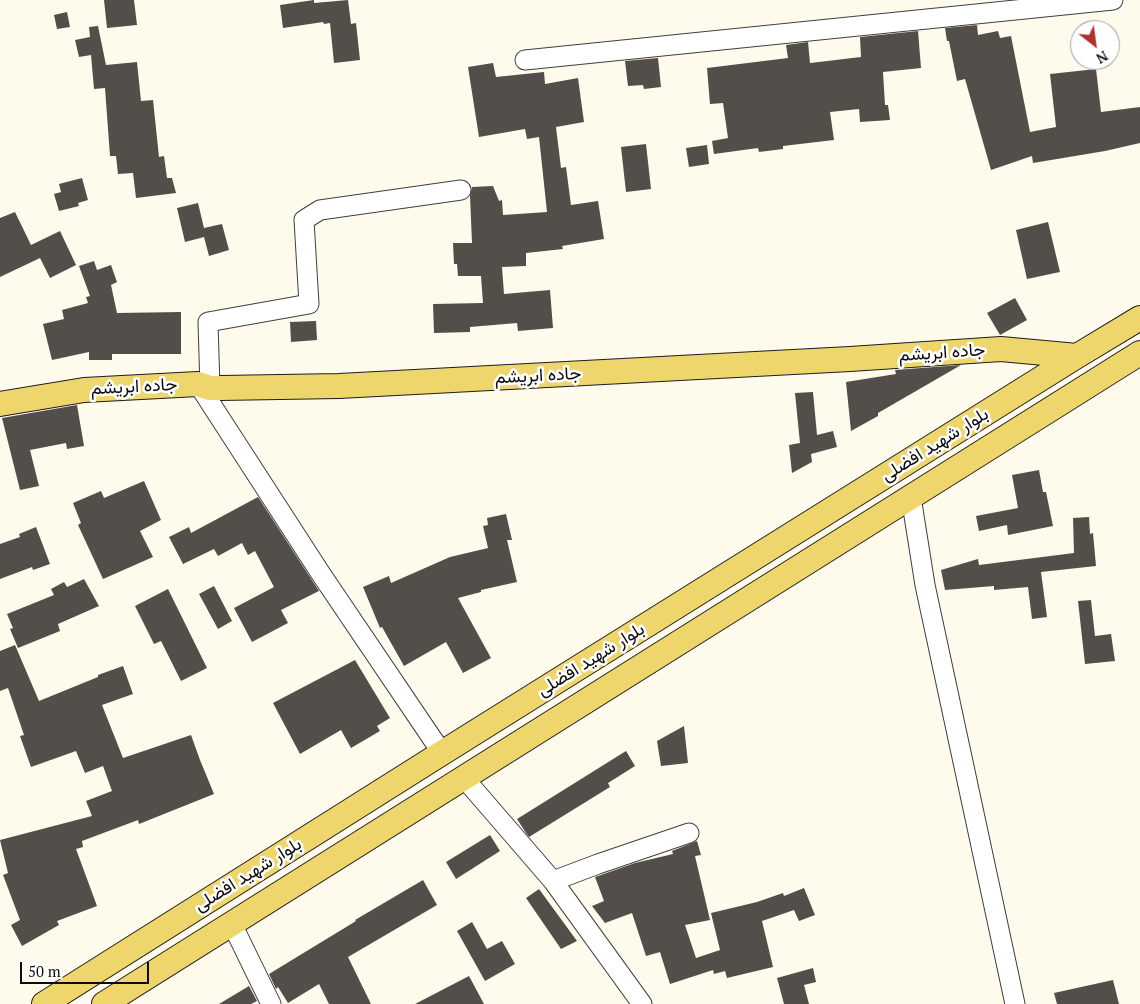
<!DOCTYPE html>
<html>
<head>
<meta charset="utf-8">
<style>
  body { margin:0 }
  #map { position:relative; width:1140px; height:1004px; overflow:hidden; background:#fefbed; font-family:"PT Serif",serif }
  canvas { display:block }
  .north { position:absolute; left:1070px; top:20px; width:50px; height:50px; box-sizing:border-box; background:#fff; border:1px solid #9e9e9e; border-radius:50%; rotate:150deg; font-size:14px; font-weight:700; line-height:20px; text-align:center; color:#0c0c0c }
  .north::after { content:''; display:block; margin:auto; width:18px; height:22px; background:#b13130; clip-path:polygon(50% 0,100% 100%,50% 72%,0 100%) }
  .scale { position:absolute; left:20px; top:962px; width:129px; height:22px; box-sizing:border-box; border:2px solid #0c0c0c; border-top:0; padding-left:6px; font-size:15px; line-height:18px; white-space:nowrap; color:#0c0c0c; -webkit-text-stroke:4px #fff; paint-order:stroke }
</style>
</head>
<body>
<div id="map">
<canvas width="1140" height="1004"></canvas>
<div class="north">N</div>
<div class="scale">50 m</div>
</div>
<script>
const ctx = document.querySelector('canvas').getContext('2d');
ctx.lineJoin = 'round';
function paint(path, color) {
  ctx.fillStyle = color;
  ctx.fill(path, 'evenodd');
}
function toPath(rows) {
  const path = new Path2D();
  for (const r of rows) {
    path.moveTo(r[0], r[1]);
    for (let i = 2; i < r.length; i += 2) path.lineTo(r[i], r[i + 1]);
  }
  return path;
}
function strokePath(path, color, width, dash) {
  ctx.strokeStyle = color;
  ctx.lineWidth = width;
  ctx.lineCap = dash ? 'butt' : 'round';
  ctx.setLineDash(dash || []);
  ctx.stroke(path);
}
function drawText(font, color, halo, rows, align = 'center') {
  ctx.font = font + ' "PT Serif",Vazirmatn,serif';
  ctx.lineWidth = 5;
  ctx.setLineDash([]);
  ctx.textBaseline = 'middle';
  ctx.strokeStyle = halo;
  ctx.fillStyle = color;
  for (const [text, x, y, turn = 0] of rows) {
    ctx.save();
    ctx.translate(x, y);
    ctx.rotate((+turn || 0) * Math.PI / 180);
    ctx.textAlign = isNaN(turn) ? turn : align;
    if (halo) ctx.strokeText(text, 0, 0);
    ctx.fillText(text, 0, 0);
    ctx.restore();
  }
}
paint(toPath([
  [104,0,134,0,137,25,107,28],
  [314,0,314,3,348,0,351,24,356,23,360,60,334,63,330,23,324,24,323,22,283,28,280,5],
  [67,12,70,27,57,29,54,15],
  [977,25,978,35,998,31,1000,38,1011,36,1030,132,1056,127,1050,74,1096,69,1101,112,1140,107,1140,143,1105,151,1033,163,1032,156,991,170,965,79,957,81,949,41,947,41,945,28],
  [98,26,106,65,137,62,141,101,153,100,159,157,164,156,167,178,172,178,176,193,136,198,133,173,118,174,116,156,110,156,105,88,94,89,91,55,79,57,75,40,90,37,89,27],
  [918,31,921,68,883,72,885,105,888,105,890,120,860,122,859,109,830,112,834,140,783,146,783,149,759,152,758,148,714,154,712,141,728,138,723,103,710,104,707,68,788,58,786,45,808,42,810,63,861,57,860,37],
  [658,58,661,87,644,89,643,85,628,86,625,61],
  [493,63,496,77,544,72,545,84,578,78,584,122,556,127,561,168,566,167,571,205,598,201,604,239,562,246,563,249,526,253,526,266,502,267,504,294,550,290,553,328,518,331,517,323,470,327,470,332,434,333,433,304,483,303,481,276,458,276,457,264,454,264,453,243,472,243,470,196,472,187,493,186,499,201,502,200,503,215,547,212,539,137,527,139,525,129,479,137,468,67],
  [646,144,651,189,626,192,621,147],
  [707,145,709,164,689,167,686,148],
  [82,178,88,200,78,203,79,206,59,211,54,194,61,192,59,184],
  [198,203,204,228,222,224,229,250,209,256,204,237,185,242,177,208],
  [15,212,31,245,60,231,76,265,50,278,40,258,0,277,0,218],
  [1048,222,1060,272,1027,279,1016,230],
  [94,261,97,270,111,265,117,282,111,285,117,313,181,312,181,354,112,354,112,360,89,360,89,352,52,360,43,324,64,319,62,310,88,303,86,297,90,296,79,266],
  [1015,298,1027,320,1000,335,987,313],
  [316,321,317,340,291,342,290,322],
  [961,365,878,413,878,416,851,431,846,382,896,374,895,370],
  [813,392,817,435,833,431,837,447,811,454,812,462,792,473,789,445,800,443,795,393],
  [77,405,84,446,67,449,66,443,30,450,39,486,20,490,2,418],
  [1039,470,1043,492,1046,492,1053,526,1008,535,1007,525,979,531,976,516,1018,508,1012,475],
  [144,481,161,520,140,531,153,557,103,579,78,525,81,523,73,503,101,491,104,498],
  [258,497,319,591,281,610,288,623,252,642,234,608,274,587,255,551,248,555,242,543,218,556,214,549,183,564,169,537,189,527,191,533],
  [506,514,512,540,507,540,517,582,481,590,481,592,458,598,491,658,463,673,446,642,404,666,382,627,380,628,363,587,389,576,391,583,450,557,488,548,483,526,488,525,487,518],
  [1089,517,1090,534,1093,533,1096,566,1041,572,1047,617,1032,619,1028,587,994,590,994,586,945,590,941,570,978,559,979,565,1074,553,1073,518],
  [36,527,50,564,33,570,32,567,0,579,0,544,20,537,19,534],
  [84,579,99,606,58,624,60,631,18,648,10,629,13,628,7,614,54,595,51,589,64,582,67,587],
  [214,586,232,621,218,629,199,594],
  [168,589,207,668,181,681,161,641,154,644,135,606],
  [1091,600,1095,636,1111,634,1115,661,1085,664,1078,601],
  [15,645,39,701,98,677,98,675,123,666,133,694,102,705,123,758,191,735,200,760,214,794,139,824,138,820,82,841,83,847,76,849,97,906,57,921,59,925,22,946,11,925,20,920,3,875,8,873,0,840,92,816,86,801,112,791,103,766,85,773,76,751,31,767,20,736,24,735,8,688,0,691,0,651],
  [355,660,390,718,377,726,380,731,351,748,341,730,300,754,273,703],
  [684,726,688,763,661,766,657,741],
  [626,751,635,766,608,783,610,787,529,837,526,833,517,819],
  [490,835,500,851,456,879,446,862],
  [697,841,701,855,695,856,710,920,685,925,696,958,720,950,711,913,757,902,783,893,784,896,804,888,815,915,799,921,794,910,762,921,773,967,727,978,725,971,714,974,713,970,670,984,660,952,646,956,632,913,605,923,592,906,604,901,595,877,635,863,673,854,672,851],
  [423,880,437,905,348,957,371,1004,329,1004,319,984,288,1003,278,987,276,989,269,974,356,921,355,920],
  [539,889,577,941,561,949,526,898],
  [472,922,487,949,502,941,515,964,485,981,457,931],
  [813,968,816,982,804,985,809,1004,784,1004,777,978],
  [469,976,484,1004,415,1004],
  [1113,980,1119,1004,1057,1004,1054,993],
  [249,986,257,1001,251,1004,219,1004]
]), '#544e4a');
const minor = toPath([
  [525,60,1113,0],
  [198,384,321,574,442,753],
  [210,388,208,322,309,304,304,220,320,210,461,190],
  [911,497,925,585,1015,1004],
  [464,778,553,881,642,1004],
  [553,881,598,864,689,833],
  [232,924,271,1004]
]);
const major = toPath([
  [0,404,84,390,198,384,210,388,221,388,339,386,850,359,1001,349,1077,356],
  [44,1004,442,753,1077,356,1140,318],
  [104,1004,1140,353]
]);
strokePath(minor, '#3f3f3f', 21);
strokePath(major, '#1d1d1d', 26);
strokePath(minor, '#fff', 19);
strokePath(major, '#eed66d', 24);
drawText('18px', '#0c0c0c', '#fff', [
  ["جاده ابریشم",942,353,-4],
  ["جاده ابریشم",538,376,-3],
  ["جاده ابریشم",134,387,-3],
  ["بلوار شهید افضلی",935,445,-32],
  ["بلوار شهید افضلی",591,660,-32],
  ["بلوار شهید افضلی",248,875,-32]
]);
</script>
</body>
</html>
